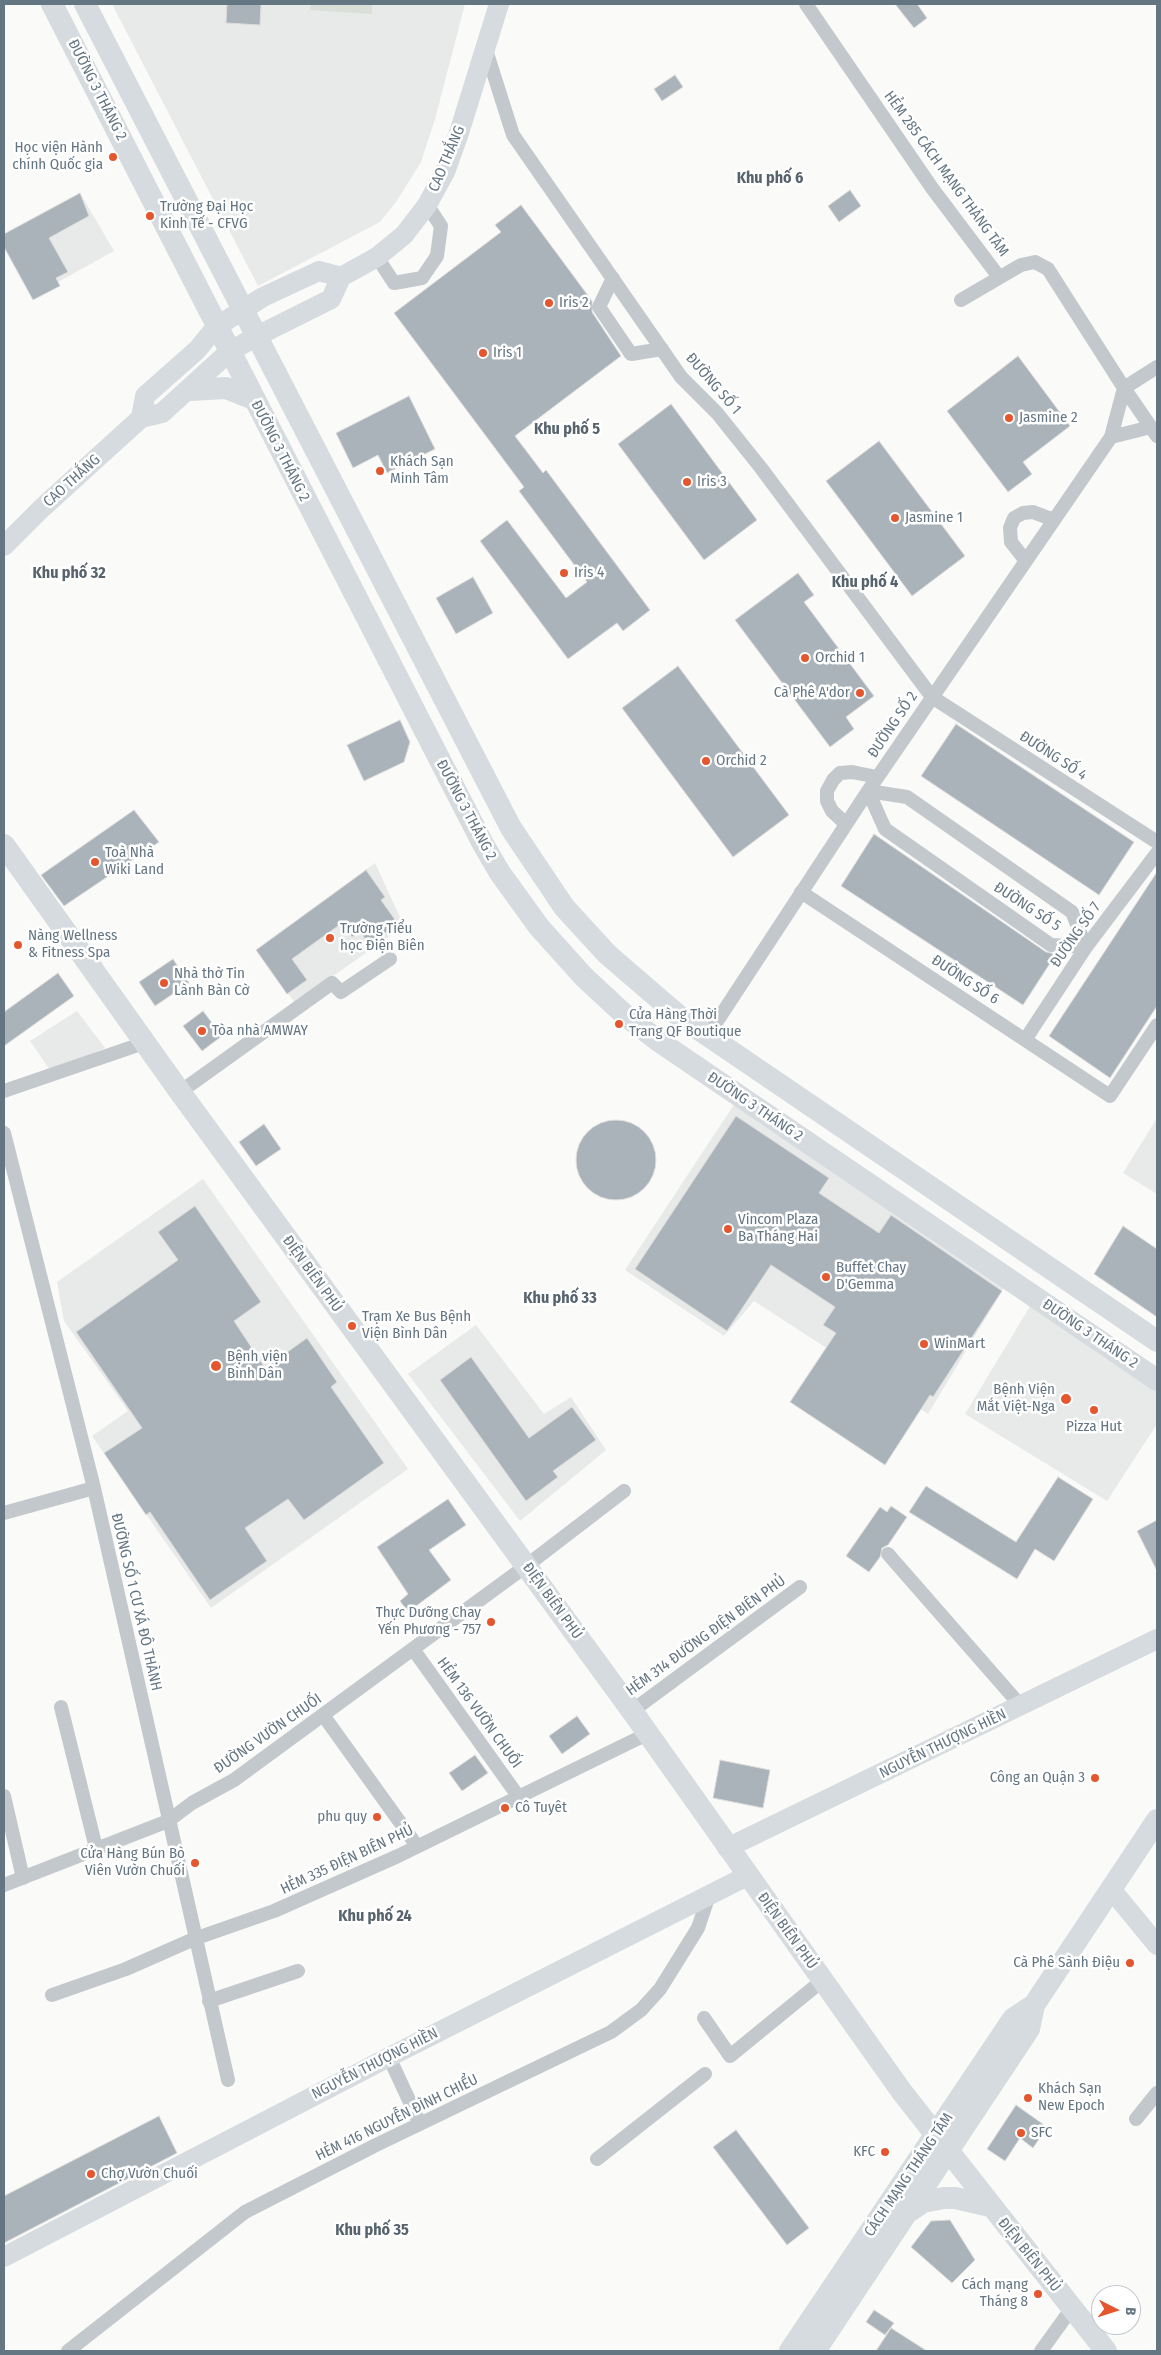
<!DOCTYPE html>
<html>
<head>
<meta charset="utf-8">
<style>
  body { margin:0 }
  #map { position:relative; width:1161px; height:2355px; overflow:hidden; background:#fafaf8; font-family:"Fira Sans Condensed",sans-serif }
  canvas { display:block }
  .frame { position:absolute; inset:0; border:5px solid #657683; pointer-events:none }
  .north { position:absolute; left:1091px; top:2285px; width:50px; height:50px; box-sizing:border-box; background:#fff; border:1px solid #c1c8cd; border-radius:50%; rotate:95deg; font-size:14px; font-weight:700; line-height:20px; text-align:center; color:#657683 }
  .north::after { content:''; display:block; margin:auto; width:18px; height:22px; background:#e4572e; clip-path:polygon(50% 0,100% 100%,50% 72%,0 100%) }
</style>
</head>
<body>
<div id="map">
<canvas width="1161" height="2355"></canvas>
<div class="frame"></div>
<div class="north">B</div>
</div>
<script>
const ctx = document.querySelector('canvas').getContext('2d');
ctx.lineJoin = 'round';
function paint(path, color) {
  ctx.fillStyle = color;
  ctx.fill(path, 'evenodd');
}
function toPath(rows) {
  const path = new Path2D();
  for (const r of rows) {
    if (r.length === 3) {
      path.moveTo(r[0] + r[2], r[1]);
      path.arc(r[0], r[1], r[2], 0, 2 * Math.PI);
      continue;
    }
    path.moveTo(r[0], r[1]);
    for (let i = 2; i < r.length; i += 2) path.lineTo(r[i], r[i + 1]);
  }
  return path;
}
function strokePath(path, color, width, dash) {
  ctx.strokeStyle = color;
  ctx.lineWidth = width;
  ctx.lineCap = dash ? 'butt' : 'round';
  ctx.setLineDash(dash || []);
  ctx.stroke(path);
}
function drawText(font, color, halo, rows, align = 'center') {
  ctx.font = font + ' "Fira Sans Condensed",sans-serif';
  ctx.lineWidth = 5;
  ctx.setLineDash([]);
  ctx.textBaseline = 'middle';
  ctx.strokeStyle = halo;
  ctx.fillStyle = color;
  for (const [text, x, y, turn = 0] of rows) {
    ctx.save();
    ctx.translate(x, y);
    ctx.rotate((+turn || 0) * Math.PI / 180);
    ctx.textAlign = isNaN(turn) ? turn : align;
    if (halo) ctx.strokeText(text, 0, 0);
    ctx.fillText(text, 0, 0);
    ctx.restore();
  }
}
paint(toPath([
  [112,4,465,4,435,119,421,162,396,202,380,222,258,286],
  [80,193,114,251,58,282,60,285,33,300,4,247,4,234],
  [375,863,404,926,295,1003,256,950],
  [77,1011,105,1048,52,1073,30,1041],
  [737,1100,1008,1281,928,1414,754,1301,724,1336,625,1270],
  [1157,1118,1157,1194,1123,1173],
  [203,1179,408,1469,211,1608,92,1436,128,1411,64,1321,57,1282],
  [1035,1298,1157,1384,1157,1424,1107,1501,965,1414],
  [476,1325,544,1414,571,1397,606,1450,520,1521,408,1374]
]), '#e8e9e9');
paint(toPath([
  [311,4,372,4,372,14,310,10]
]), '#dadfd7');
const building = toPath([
  [227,4,261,4,260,25,226,23,227,4],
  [895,4,917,4,927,18,914,28,895,4],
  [675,75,683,87,662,101,654,89,675,75],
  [850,190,861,206,839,222,828,206,850,190],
  [80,193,89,216,49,238,68,272,56,278,60,286,33,300,4,247,4,234,80,193],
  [521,205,592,301,592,312,621,356,515,436,543,473,546,470,650,610,623,631,617,623,568,659,480,541,507,520,566,598,587,582,519,491,524,487,394,313,501,232,495,225,521,205],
  [1018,356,1070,426,1023,462,1032,474,1008,492,947,411,1018,356],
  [409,396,435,449,387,473,378,455,353,468,336,433,409,396],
  [671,404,757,520,704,560,618,444,671,404],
  [879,441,965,556,912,596,826,481,879,441],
  [798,573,814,595,804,602,874,696,846,717,854,729,830,747,735,620,798,573],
  [473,577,493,613,456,634,436,598,473,577],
  [678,666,789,815,733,857,622,708,678,666],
  [400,720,410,742,404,762,364,781,347,745,400,720],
  [956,724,1134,842,1099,895,921,776,956,724],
  [134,810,159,842,64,906,41,875,134,810],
  [874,834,1046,952,1056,954,1023,1005,841,886,874,834],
  [366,870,385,897,381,900,398,924,369,945,360,931,352,937,342,923,292,959,307,980,287,994,256,950,366,870],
  [1157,872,1157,1006,1110,1078,1049,1036,1157,872],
  [173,959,189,983,155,1006,139,982,173,959],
  [58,973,74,996,4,1046,4,1012,58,973],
  [203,1011,222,1036,202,1051,183,1026,203,1011],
  [736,1116,829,1178,819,1193,879,1233,891,1215,1002,1291,933,1397,930,1395,885,1465,790,1402,836,1333,823,1325,835,1307,771,1265,727,1331,635,1269,736,1116],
  [616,1160,40],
  [264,1124,281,1149,256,1166,239,1142,264,1124],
  [195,1206,261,1302,234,1321,265,1368,307,1338,337,1382,331,1387,384,1463,304,1520,288,1499,245,1528,267,1561,210,1600,150,1512,146,1515,104,1453,142,1428,76,1332,178,1260,158,1232,195,1206],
  [1123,1226,1157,1249,1157,1317,1094,1274,1123,1226],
  [471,1357,529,1438,572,1407,596,1440,553,1471,558,1477,526,1501,440,1380,471,1357],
  [1058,1477,1093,1499,1054,1561,1035,1549,1017,1579,909,1512,926,1486,1016,1542,1058,1477],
  [448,1499,466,1525,429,1550,451,1580,408,1612,400,1601,408,1594,377,1547,448,1499],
  [891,1506,907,1517,888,1545,882,1548,880,1557,869,1572,846,1556,880,1507,887,1512,891,1506],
  [1157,1520,1157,1571,1137,1531,1157,1520],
  [577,1716,590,1734,562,1754,549,1736,577,1716],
  [475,1755,488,1773,462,1791,449,1773,475,1755],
  [720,1760,770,1770,763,1808,713,1798,720,1760],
  [1016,2105,1047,2127,1033,2148,1020,2138,1005,2161,987,2149,1016,2105],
  [159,2116,177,2153,4,2243,4,2196,159,2116],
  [736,2130,809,2228,787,2245,713,2147,736,2130],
  [950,2220,975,2260,952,2283,911,2247,931,2221,950,2220],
  [874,2310,894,2323,885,2335,866,2322,874,2310],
  [891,2328,927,2351,876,2351,891,2328]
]);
paint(building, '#aab3b9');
strokePath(building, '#dcdcda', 1);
strokePath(toPath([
  [806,4,932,188,999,277],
  [486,50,513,135,681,377,717,413,761,468,932,697,1157,842],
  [377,257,394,283,422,278,437,256,441,226,427,205],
  [613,278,599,307,631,354,662,349],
  [961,300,1021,265,1035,262,1048,269,1124,388,1157,436],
  [1111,437,1151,427],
  [1026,561,1011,542,1010,528,1014,518,1023,513,1033,512,1054,520],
  [868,791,907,797,1072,912,1086,947,1051,945,885,829,868,791],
  [846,824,832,811,827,801,827,791,833,780,840,773,852,772,877,777],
  [801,892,1110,1096,1157,1025],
  [708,1035,868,791,1111,437,1124,388,1157,367],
  [1025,1040,1086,947,1157,853],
  [4,1091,144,1043],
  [180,1092,332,983,341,992,390,959],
  [4,1133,94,1488,228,2080],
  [4,1513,94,1488],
  [888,1554,1021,1706],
  [413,1649,518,1796],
  [61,1707,96,1848],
  [632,1711,800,1587],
  [323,1715,417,1846],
  [4,1796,23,1878],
  [4,1885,168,1821,192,1803,234,1780,526,1566,624,1491],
  [52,1995,126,1969,194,1939,274,1911,398,1856,647,1734],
  [209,2001,298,1971],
  [704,2018,730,2056,823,1980],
  [389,2057,420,2124],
  [1136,2119,1157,2093],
  [597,2159,705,2074],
  [68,2351,245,2212,376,2145,611,2032,641,2010,660,1989,698,1928,709,1895],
  [1041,2351,1072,2308]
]), '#c3c8cc', 14);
strokePath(toPath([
  [141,418,145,396,197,350,216,327,263,297,319,271,341,277],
  [4,546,42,508,141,418,162,413,229,352,257,336,331,299,341,277,377,257,404,235,427,205,445,172,459,133,499,4],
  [727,1848,1157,1639],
  [1111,1889,1157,1945],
  [4,2257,389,2057,747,1876]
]), '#d6dbdf', 20);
strokePath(toPath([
  [52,4,483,844,500,873,539,927,584,977,626,1016,660,1042,1157,1380],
  [85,4,511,828,564,907,607,954,679,1016,1157,1341],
  [189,390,226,388,254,399],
  [4,845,180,1092,632,1711,902,2092,1106,2351],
  [910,2211,923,2202,944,2198,955,2198,990,2206],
  [790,2351,1013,2019,1034,2005],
  [815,2351,1029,2029,1034,2005,1157,1820]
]), '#d6dbdf', 22);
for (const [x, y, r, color] of [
  [113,157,5,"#e4572e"],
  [150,216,5,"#e4572e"],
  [549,303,5,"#e4572e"],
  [483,353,5,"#e4572e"],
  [1009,418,5,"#e4572e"],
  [380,471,5,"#e4572e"],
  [687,482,5,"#e4572e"],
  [895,518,5,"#e4572e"],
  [564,573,5,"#e4572e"],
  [805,658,5,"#e4572e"],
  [860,693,5,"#e4572e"],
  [706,761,5,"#e4572e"],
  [95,862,5,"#e4572e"],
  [330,938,5,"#e4572e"],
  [18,945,5,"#e4572e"],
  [164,983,5,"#e4572e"],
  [619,1024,5,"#e4572e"],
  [202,1031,5,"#e4572e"],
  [728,1229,5,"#e4572e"],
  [826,1277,5,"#e4572e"],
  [352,1326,5,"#e4572e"],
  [924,1344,5,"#e4572e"],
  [216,1366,6,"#e4572e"],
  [1066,1399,6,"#e4572e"],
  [1094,1410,5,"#e4572e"],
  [491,1622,5,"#e4572e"],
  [1095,1778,5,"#e4572e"],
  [505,1808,5,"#e4572e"],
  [377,1817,5,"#e4572e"],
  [195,1863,5,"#e4572e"],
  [1130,1963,5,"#e4572e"],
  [1028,2098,5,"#e4572e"],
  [1021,2133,5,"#e4572e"],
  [885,2152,5,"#e4572e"],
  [91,2174,5,"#e4572e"],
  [1038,2294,5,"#e4572e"]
]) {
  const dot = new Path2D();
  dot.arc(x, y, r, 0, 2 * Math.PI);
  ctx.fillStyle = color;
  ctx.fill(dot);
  strokePath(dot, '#fff', 2);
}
drawText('15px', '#657683', '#fff', [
  ["ĐƯỜNG 3 THÁNG 2",97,90,63],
  ["CAO THẮNG",447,159,-67],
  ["HẺM 285 CÁCH MẠNG THÁNG TÁM",946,174,54],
  ["ĐƯỜNG SỐ 1",713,384,49],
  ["ĐƯỜNG 3 THÁNG 2",280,451,63],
  ["CAO THẮNG",72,481,-42],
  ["ĐƯỜNG SỐ 2",893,725,-56],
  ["ĐƯỜNG SỐ 4",1053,756,33],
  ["ĐƯỜNG 3 THÁNG 2",466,810,62],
  ["ĐƯỜNG SỐ 5",1027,907,33],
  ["ĐƯỜNG SỐ 7",1076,935,-55],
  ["ĐƯỜNG SỐ 6",965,980,33],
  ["ĐƯỜNG 3 THÁNG 2",755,1107,34],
  ["ĐIỆN BIÊN PHỦ",312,1274,54],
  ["ĐƯỜNG 3 THÁNG 2",1090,1334,34],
  ["ĐIỆN BIÊN PHỦ",552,1601,54],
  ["ÐƯỜNG SỐ 1 CƯ XÁ ĐÔ THÀNH",136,1602,77],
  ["HẺM 314 ĐƯỜNG ĐIỆN BIÊN PHỦ",706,1636,-36],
  ["HẺM 136 VƯỜN CHUỐI",479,1713,54],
  ["ĐƯỜNG VƯỜN CHUỐI",268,1734,-35],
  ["NGUYỄN THƯỢNG HIỀN",943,1744,-26],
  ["HẺM 335 ĐIỆN BIÊN PHỦ",347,1860,-25],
  ["ĐIỆN BIÊN PHỦ",787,1931,54],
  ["NGUYỄN THƯỢNG HIỀN",375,2064,-27],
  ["HẺM 416 NGUYỄN ÐÌNH CHIỂU",397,2118,-26],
  ["CÁCH MẠNG THÁNG TÁM",909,2175,-56],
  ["ĐIỆN BIÊN PHỦ",1029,2255,51]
]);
drawText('15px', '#657683', '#fff', [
  ["Học viện Hành",103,148,"right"],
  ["chính Quốc gia",103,165,"right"],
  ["Trường Đại Học",160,207],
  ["Kinh Tế - CFVG",160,224],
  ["Iris 2",559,303],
  ["Iris 1",493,353],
  ["Jasmine 2",1019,418],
  ["Khách Sạn",390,462],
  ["Minh Tâm",390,479],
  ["Iris 3",697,482],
  ["Jasmine 1",905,518],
  ["Iris 4",574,573],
  ["Orchid 1",815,658],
  ["Cà Phê A'dor",850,693,"right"],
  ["Orchid 2",716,761],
  ["Toà Nhà",105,853],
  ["Wiki Land",105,870],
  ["Trường Tiểu",340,929],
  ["học Điện Biên",340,946],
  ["Nàng Wellness",28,936],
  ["& Fitness Spa",28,953],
  ["Nhà thờ Tin",174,974],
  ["Lành Bàn Cờ",174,991],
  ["Cửa Hàng Thời",629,1015],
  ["Trang QF Boutique",629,1032],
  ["Tòa nhà AMWAY",212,1031],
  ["Vincom Plaza",738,1220],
  ["Ba Tháng Hai",738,1237],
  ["Buffet Chay",836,1268],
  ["D'Gemma",836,1285],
  ["Trạm Xe Bus Bệnh",362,1317],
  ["Viện Bình Dân",362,1334],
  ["WinMart",934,1344],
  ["Bệnh viện",227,1357],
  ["Bình Dân",227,1374],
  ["Bệnh Viện",1055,1390,"right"],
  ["Mắt Việt-Nga",1055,1407,"right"],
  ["Pizza Hut",1094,1427,"center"],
  ["Thực Dưỡng Chay",481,1613,"right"],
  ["Yến Phương - 757",481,1630,"right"],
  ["Công an Quận 3",1085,1778,"right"],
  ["Cô Tuyêt",515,1808],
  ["phu quy",367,1817,"right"],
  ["Cửa Hàng Bún Bò",185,1854,"right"],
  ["Viên Vườn Chuối",185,1871,"right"],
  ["Cà Phê Sành Điệu",1120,1963,"right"],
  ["Khách Sạn",1038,2089],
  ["New Epoch",1038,2106],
  ["SFC",1031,2133],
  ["KFC",875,2152,"right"],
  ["Chợ Vườn Chuối",101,2174],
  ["Cách mạng",1028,2285,"right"],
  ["Tháng 8",1028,2302,"right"]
], 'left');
drawText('bold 16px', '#57646e', '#fff', [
  ["Khu phố 6",770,179],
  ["Khu phố 5",567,430],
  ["Khu phố 32",69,574],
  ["Khu phố 4",865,583],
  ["Khu phố 33",560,1299],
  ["Khu phố 24",375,1917],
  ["Khu phố 35",372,2231]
]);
</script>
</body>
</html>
